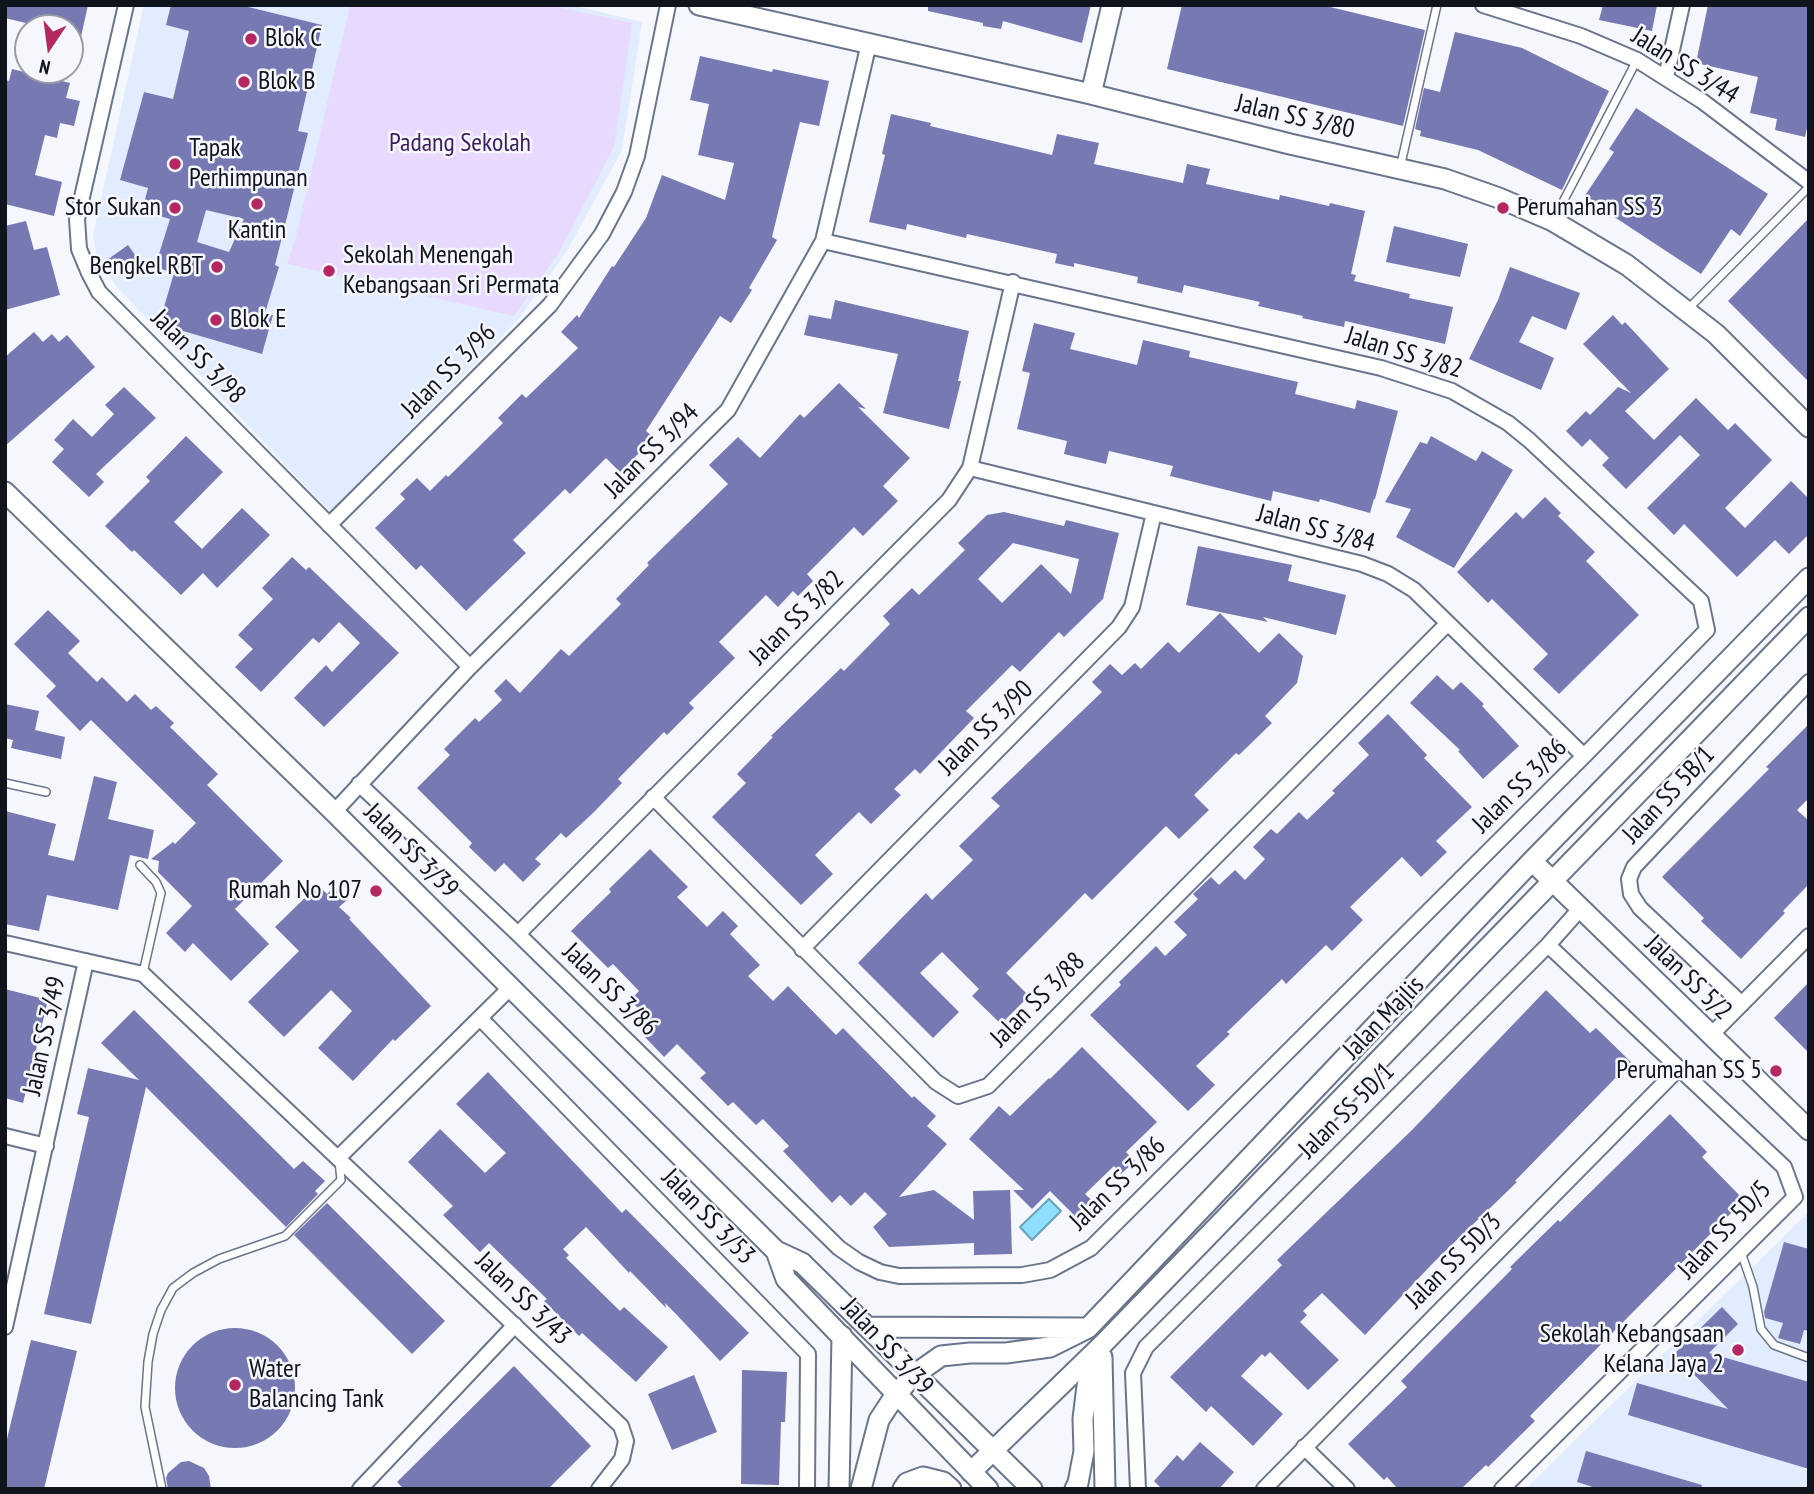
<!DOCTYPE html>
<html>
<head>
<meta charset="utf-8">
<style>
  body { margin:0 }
  #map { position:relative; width:1814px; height:1494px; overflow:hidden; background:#f5f7fc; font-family:"PT Sans Narrow",sans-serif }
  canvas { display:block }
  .frame { position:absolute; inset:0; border:7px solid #10151d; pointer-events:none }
  .north { position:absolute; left:14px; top:14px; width:70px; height:70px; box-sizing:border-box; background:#f5f7fc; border:2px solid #999da3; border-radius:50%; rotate:193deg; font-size:19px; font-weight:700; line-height:28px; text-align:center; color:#10151d }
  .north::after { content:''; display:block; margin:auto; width:24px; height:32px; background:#b42861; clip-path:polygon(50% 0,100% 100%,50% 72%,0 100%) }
</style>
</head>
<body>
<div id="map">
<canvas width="1814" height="1494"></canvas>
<div class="frame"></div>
<div class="north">N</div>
</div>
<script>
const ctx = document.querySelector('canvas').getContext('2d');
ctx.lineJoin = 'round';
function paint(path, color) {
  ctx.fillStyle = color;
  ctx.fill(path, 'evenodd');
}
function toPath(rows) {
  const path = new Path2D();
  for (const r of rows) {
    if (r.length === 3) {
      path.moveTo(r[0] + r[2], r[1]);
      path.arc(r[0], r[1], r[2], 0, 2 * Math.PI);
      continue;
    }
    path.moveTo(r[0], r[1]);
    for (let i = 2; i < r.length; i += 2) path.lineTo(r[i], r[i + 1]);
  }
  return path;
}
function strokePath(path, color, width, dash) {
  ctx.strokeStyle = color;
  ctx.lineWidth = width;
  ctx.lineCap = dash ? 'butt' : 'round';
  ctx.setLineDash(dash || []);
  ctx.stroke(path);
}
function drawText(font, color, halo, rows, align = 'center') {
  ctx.font = font + ' "PT Sans Narrow",sans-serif';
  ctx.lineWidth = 5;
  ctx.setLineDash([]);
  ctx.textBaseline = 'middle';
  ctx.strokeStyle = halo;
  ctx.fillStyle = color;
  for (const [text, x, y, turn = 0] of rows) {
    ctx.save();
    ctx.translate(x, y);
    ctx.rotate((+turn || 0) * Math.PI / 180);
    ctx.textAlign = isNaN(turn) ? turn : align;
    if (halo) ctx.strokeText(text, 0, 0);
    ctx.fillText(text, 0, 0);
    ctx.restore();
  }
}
paint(toPath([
  [144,5,571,5,642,22,622,150,567,251,518,320,330,512,115,285,97,257,93,235],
  [1809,1212,1809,1489,1525,1489]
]), '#e2ecff');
paint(toPath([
  [350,5,548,5,632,23,614,147,560,250,514,316,287,264,296,237]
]), '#e7d9ff');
const water = toPath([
  [1049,1199,1061,1211,1032,1240,1020,1227,1049,1199]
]);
paint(water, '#8ee0fd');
strokePath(water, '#68a3ba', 2);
paint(toPath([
  [5,5,88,5,76,59,70,59,70,28,47,28,5,18],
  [171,5,240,5,322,25,298,131,308,133,275,265,279,267,265,313,273,315,262,354,159,324,174,273,155,267,170,219,142,211,148,188,120,180,144,92,173,99,189,31,166,25],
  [206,210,244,219,229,252,197,242],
  [928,5,1091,5,1082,43,1003,21,1001,29,983,26,983,23,928,11],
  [1182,5,1322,5,1425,30,1403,126,1167,69],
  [1603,5,1657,5,1652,31,1599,20],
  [1708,5,1809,5,1809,119,1805,137,1775,130,1777,119,1750,113,1758,77,1696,63],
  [1455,32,1522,48,1609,91,1562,190,1478,150,1420,136,1421,131,1415,129,1424,88,1440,92],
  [700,56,772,72,773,69,829,81,819,126,800,122,772,237,777,240,749,288,752,290,731,323,720,316,646,431,654,438,620,472,606,458,570,494,565,489,513,540,526,553,466,611,421,565,416,570,375,528,405,499,400,494,417,478,430,491,446,475,448,477,503,423,498,418,522,394,526,398,578,348,561,332,577,315,579,318,612,266,614,267,646,218,662,175,725,200,734,163,698,155,709,104,690,100],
  [12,69,70,83,66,98,80,101,74,126,60,123,57,138,45,135,35,175,62,182,54,216,5,204,5,80,9,81],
  [1636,108,1768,194,1740,236,1731,229,1701,274,1584,197,1614,152,1609,149],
  [891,114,931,123,930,126,1052,155,1057,134,1099,143,1094,164,1183,183,1187,164,1210,169,1206,184,1279,200,1280,195,1329,206,1330,203,1365,211,1351,274,1356,275,1354,281,1410,294,1409,298,1453,307,1445,344,1345,321,1344,327,1302,318,1303,316,1258,306,1260,302,1184,285,1182,293,1137,283,1138,277,1074,263,1074,267,1055,263,1057,254,967,234,966,238,907,224,906,230,869,222,885,155,882,154],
  [1809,218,1809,382,1728,301],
  [26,221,34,250,47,247,60,295,5,310,5,226],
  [1394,226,1468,244,1460,277,1386,262],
  [128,245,138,259,117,274,107,260],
  [1510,267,1580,293,1566,330,1532,316,1519,342,1554,358,1541,390,1469,359,1498,300],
  [835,300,969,331,958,381,961,381,949,429,883,413,898,354,804,335,809,315,831,319],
  [1613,315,1622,325,1625,322,1669,369,1625,411,1654,440,1696,398,1728,430,1735,423,1772,460,1725,508,1745,528,1791,481,1809,499,1809,534,1789,554,1775,540,1737,577,1684,524,1674,535,1647,508,1700,455,1680,435,1626,489,1602,465,1609,458,1590,439,1582,447,1566,431,1586,411,1590,415,1618,387,1631,393,1583,344],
  [1034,323,1075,333,1070,349,1137,365,1143,340,1190,351,1189,357,1298,382,1295,394,1355,409,1357,400,1398,411,1375,499,1374,499,1370,513,1320,499,1319,502,1273,491,1271,501,1170,476,1173,466,1109,451,1106,464,1064,454,1067,441,1017,429,1030,373,1022,371],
  [34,332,43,342,52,334,59,342,67,335,95,367,5,446,5,357],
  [839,383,866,409,858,407,910,458,883,486,898,501,863,536,854,527,807,574,813,581,798,596,793,591,778,607,766,595,719,642,735,658,689,703,694,708,667,735,664,732,618,779,622,783,593,813,566,838,561,833,535,859,541,864,523,882,504,863,495,872,469,847,472,843,417,788,450,755,444,749,475,718,479,722,502,700,494,691,506,679,520,693,561,649,569,656,621,604,616,599,649,565,647,563,728,484,709,465,738,437,760,458,800,414,804,418],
  [124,387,156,418,96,474,104,482,89,497,52,462,64,449,54,440,73,419,92,437,114,414,105,405],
  [186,436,223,472,174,522,202,549,242,508,270,535,217,588,203,573,181,595,134,550,132,552,105,526,150,481,146,477],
  [1431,436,1476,461,1482,451,1513,470,1454,568,1396,537,1411,509,1385,502,1420,442,1427,444],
  [1545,497,1561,513,1558,516,1595,552,1586,561,1639,615,1559,694,1533,669,1548,654,1492,599,1488,603,1457,572,1516,512,1523,519],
  [1004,512,1064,526,1066,520,1119,533,1103,599,1064,637,1059,632,1020,672,1012,665,966,711,974,718,920,774,915,769,894,789,901,795,871,824,859,812,815,855,833,874,801,905,712,817,746,783,737,774,773,737,771,736,841,668,844,671,890,624,883,616,912,588,919,595,965,550,958,543,987,515],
  [1013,543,1079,559,1071,594,1041,564,1002,603,978,579],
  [1198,546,1292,565,1288,581,1346,595,1336,635,1263,617,1268,622,1186,605],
  [292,557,306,570,309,567,399,653,324,727,294,698,326,665,332,672,360,643,339,622,319,643,313,638,261,692,235,667,253,649,238,635,273,599,262,588],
  [48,610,80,641,68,653,97,682,102,677,127,702,135,694,151,710,156,706,174,723,170,727,218,774,207,785,283,861,235,909,269,944,231,981,193,943,185,952,166,933,192,906,158,872,159,861,151,859,173,842,175,844,196,823,91,720,80,731,46,696,56,686,14,644],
  [1220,613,1259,653,1279,633,1303,656,1297,683,1265,716,1272,723,1239,755,1236,753,1194,795,1209,810,1179,839,1166,826,1092,900,1085,893,1006,973,1029,996,1001,1024,972,996,979,989,942,952,920,973,959,1012,933,1038,858,963,926,893,932,900,973,860,959,846,1000,806,991,798,1102,692,1092,682,1110,664,1122,675,1135,663,1141,669,1168,642,1179,653],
  [1437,675,1453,690,1461,682,1484,704,1482,706,1519,746,1483,779,1458,751,1460,750,1410,703],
  [5,704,39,711,35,730,65,737,61,759,11,748,13,740,5,738],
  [1388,714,1427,755,1424,758,1472,807,1436,841,1447,852,1421,877,1402,857,1350,907,1363,920,1332,951,1326,945,1286,984,1282,979,1227,1032,1230,1034,1196,1066,1215,1085,1188,1111,1090,1015,1121,985,1119,982,1156,946,1165,956,1187,935,1174,922,1198,899,1193,894,1211,877,1219,885,1235,870,1245,880,1265,859,1253,847,1271,829,1277,834,1299,812,1307,820,1335,793,1332,791,1369,755,1358,743],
  [1809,724,1809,798,1797,810,1809,821,1809,884,1783,911,1785,913,1741,959,1701,921,1704,918,1662,877,1769,769,1766,767],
  [94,776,117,782,108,819,154,830,148,859,130,855,118,910,47,895,39,931,5,924,5,811,56,824,48,855,74,861],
  [650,849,688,887,677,897,707,927,723,911,738,926,730,934,760,965,748,976,773,1001,788,986,836,1035,843,1028,912,1098,914,1096,936,1116,927,1126,947,1144,899,1197,934,1190,974,1220,973,1191,1010,1190,1012,1254,974,1255,974,1243,889,1247,873,1227,887,1214,865,1192,851,1206,840,1195,832,1203,783,1151,789,1146,763,1119,756,1125,733,1102,728,1106,700,1078,706,1073,677,1044,664,1057,644,1036,655,1025,630,1000,639,991,613,964,608,968,571,931,611,892,609,889],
  [318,885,327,894,334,887,347,900,339,907,351,918,349,919,431,1006,395,1041,393,1039,353,1081,318,1048,352,1011,331,990,284,1037,248,1002,299,951,275,927],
  [1809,982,1809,1053,1774,1018],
  [5,989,48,1000,23,1103,5,1098],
  [1546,990,1590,1033,1596,1028,1631,1062,1515,1181,1517,1182,1434,1262,1365,1335,1322,1293,1303,1311,1307,1315,1300,1322,1339,1360,1308,1390,1270,1352,1265,1357,1262,1354,1241,1376,1283,1414,1253,1446,1211,1406,1206,1412,1170,1377,1282,1265,1277,1260,1413,1129],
  [134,1010,294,1169,303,1161,325,1181,315,1191,318,1194,286,1227,146,1087,91,1324,44,1314,89,1117,77,1114,88,1068,139,1080,101,1043],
  [1082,1047,1157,1122,1126,1152,1135,1161,1121,1174,1114,1166,1085,1194,1100,1208,1083,1224,1050,1191,1032,1209,1013,1190,1024,1190,969,1139,999,1106,1010,1116,1049,1078,1050,1079],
  [488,1072,622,1213,626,1209,749,1333,720,1361,675,1313,665,1303,666,1308,630,1271,629,1273,586,1227,563,1249,569,1255,566,1258,620,1311,624,1307,668,1347,636,1382,582,1333,579,1336,544,1301,547,1299,489,1243,480,1252,443,1215,453,1206,408,1162,440,1129,485,1173,506,1153,456,1104],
  [1670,1114,1707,1152,1702,1157,1744,1200,1530,1416,1535,1421,1488,1467,1486,1465,1461,1489,1398,1489,1387,1477,1384,1480,1348,1444,1407,1387,1401,1381,1512,1269,1510,1267,1558,1220,1560,1222],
  [327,1203,445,1321,412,1354,294,1235],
  [1784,1242,1809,1249,1809,1331,1804,1330,1800,1344,1778,1338,1783,1323,1765,1318,1764,1312],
  [1722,1307,1738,1324,1709,1353,1809,1382,1809,1469,1628,1415,1637,1383,1728,1409,1674,1354],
  [235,1388,60],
  [31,1340,77,1351,44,1489,5,1489,5,1447],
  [514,1366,591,1446,548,1489,404,1489,397,1482],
  [742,1370,787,1372,785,1422,781,1422,779,1485,741,1484],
  [694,1375,717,1432,672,1450,648,1394],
  [1200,1442,1234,1472,1219,1489,1162,1489,1154,1481,1177,1455,1183,1461],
  [1586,1451,1702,1485,1701,1489,1599,1489,1577,1482],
  [189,1461,204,1468,209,1476,211,1489,168,1489,166,1478,168,1473,181,1462]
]), '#7779b3');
const lane = toPath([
  [1400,168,1437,5],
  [1553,221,1637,60],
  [1687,310,1809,187],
  [5,783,46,792],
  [140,865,156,882,161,893,143,973],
  [1741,1252,1753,1287,1761,1329,1774,1345,1809,1358],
  [162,1489,145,1407,148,1362,153,1334,161,1310,173,1288,193,1273,219,1259,285,1236,341,1180,339,1161]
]);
const street = toPath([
  [126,5,77,219,79,249,89,273,99,292,470,667],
  [1483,5,1581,36,1637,60,1702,101,1809,182],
  [1666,77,1682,5],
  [970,468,1362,564,1388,574,1414,590,1584,756],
  [329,525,550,305,602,234,624,192,637,156,668,5],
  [359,784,518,934,839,1248,859,1262,880,1272,899,1276,1022,1275,1050,1270,1091,1248,1584,756,1707,630,1701,601,1529,440,1508,423,1452,391,1381,368,823,241],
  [653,797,936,1082,958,1096,988,1086,1447,624],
  [334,812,470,667,728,410,823,241,869,43],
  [518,934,949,500,970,468,1013,282],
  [5,943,143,974,621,1426,626,1441,622,1459,599,1489],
  [802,949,1119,627,1132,607,1154,513],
  [1742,1004,1640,908,1631,894,1629,879,1634,867,1809,682],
  [480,1018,808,1354,807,1489],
  [1710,1036,1809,936],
  [5,1136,46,1146],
  [339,1157,511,987],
  [5,1327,86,961],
  [1304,1447,1347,1489],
  [360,1489,515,1325],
  [1138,1489,1133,1373,1146,1347,1548,945,1580,909],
  [1264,1489,1679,1068],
  [1502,1489,1795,1197,1784,1167,1548,945]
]);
const secondary = toPath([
  [699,5,1091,94,1290,144,1445,179,1499,198,1553,221,1627,265,1716,334,1809,427],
  [1091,94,1112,5],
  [5,492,334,812,776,1251,802,1263,1032,1489],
  [1532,861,1809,1130],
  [776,1251,786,1279,988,1489],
  [867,1327,1083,1328],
  [1102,1357,1105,1489],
  [971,1472,1102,1345,1809,617],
  [839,1489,842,1336],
  [861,1489,879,1420,896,1394,914,1375,941,1356,970,1353,1006,1353,1050,1347,1088,1328,1532,861,1809,578],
  [903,1489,907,1483,923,1477,943,1482,951,1489],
  [1075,1489,1078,1483,1084,1451,1083,1419,1087,1386,1099,1353]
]);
strokePath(lane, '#69758b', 10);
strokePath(street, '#69758b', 18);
strokePath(secondary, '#69758b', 23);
strokePath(lane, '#fff', 7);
strokePath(street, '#fff', 14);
strokePath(secondary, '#fff', 19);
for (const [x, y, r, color] of [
  [251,39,7,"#b42861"],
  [244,82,7,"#b42861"],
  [175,164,7,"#b42861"],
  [257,204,7,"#b42861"],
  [175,208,7,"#b42861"],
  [1503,208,7,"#b42861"],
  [217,267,7,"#b42861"],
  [329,271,7,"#b42861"],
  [216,320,7,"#b42861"],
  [376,891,7,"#b42861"],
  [1776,1071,7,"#b42861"],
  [1738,1350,7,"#b42861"],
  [235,1385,7,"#b42861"]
]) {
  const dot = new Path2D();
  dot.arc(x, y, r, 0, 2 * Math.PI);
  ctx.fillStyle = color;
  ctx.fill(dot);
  strokePath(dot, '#f5f7fc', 2.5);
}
drawText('26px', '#10151d', '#f5f7fc', [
  ["Blok C",265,39],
  ["Blok B",258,82],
  ["Tapak",189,149],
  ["Perhimpunan",189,179],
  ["Stor Sukan",161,208,"right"],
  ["Perumahan SS 3",1517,208],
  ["Kantin",257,231,"center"],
  ["Sekolah Menengah",343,256],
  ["Kebangsaan Sri Permata",343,286],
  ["Bengkel RBT",203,267,"right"],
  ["Blok E",230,320],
  ["Rumah No 107",362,891,"right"],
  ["Perumahan SS 5",1762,1071,"right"],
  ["Sekolah Kebangsaan",1724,1335,"right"],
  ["Kelana Jaya 2",1724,1365,"right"],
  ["Water",249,1370],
  ["Balancing Tank",249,1400]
], 'left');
drawText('26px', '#10151d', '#f5f7fc', [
  ["Jalan SS 3/44",1685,66,32],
  ["Jalan SS 3/80",1295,117,13],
  ["Jalan SS 3/82",1404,353,17],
  ["Jalan SS 3/98",198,357,45],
  ["Jalan SS 3/96",449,371,-45],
  ["Jalan SS 3/94",652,451,-45],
  ["Jalan SS 3/84",1316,529,15],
  ["Jalan SS 3/82",797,618,-45],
  ["Jalan SS 3/90",986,728,-45],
  ["Jalan SS 3/86",1520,786,-45],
  ["Jalan SS 5B/1",1669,795,-47],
  ["Jalan SS 3/39",411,851,45],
  ["Jalan SS 5/2",1688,978,44],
  ["Jalan SS 3/86",610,990,44],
  ["Jalan SS 3/88",1038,1000,-45],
  ["Jalan Majlis",1384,1018,-46],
  ["Jalan SS 3/49",45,1036,-78],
  ["Jalan SS 5D/1",1347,1111,-45],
  ["Jalan SS 3/86",1118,1184,-44],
  ["Jalan SS 3/53",708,1217,46],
  ["Jalan SS 5D/5",1725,1230,-47],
  ["Jalan SS 5D/3",1454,1261,-45],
  ["Jalan SS 3/43",523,1299,44],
  ["Jalan SS 3/39",887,1347,47]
]);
drawText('26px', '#3f1d63', '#f5f7fc', [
  ["Padang Sekolah",460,144]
]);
</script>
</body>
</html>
